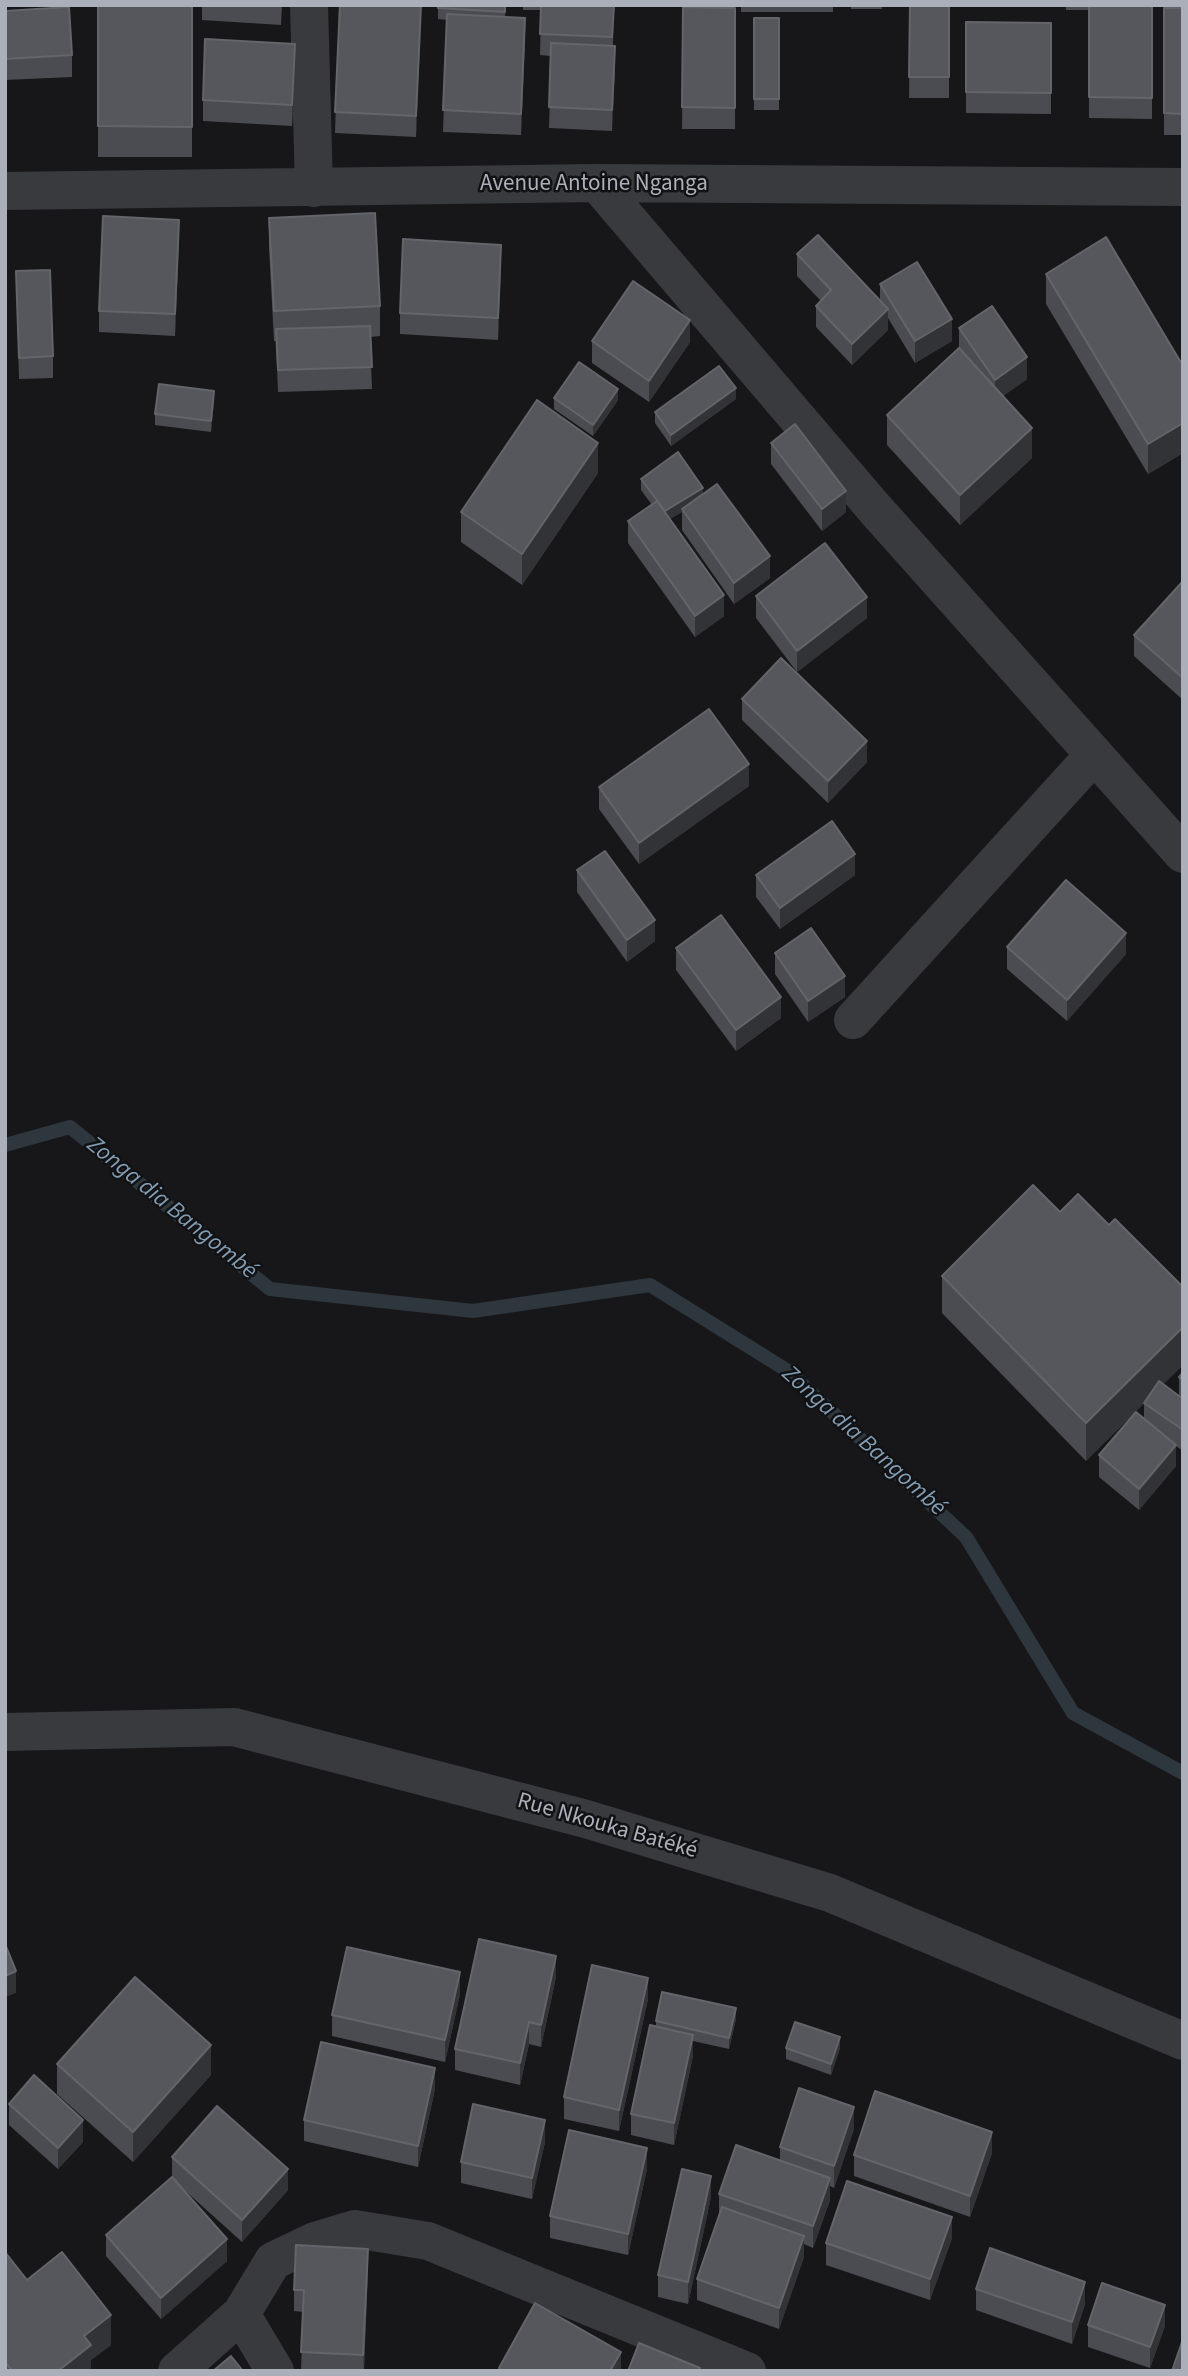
<!DOCTYPE html>
<html>
<head>
<meta charset="utf-8">
<style>
  body { margin:0 }
  #map { position:relative; width:1188px; height:2376px; overflow:hidden; background:#171719; font-family:"Source Sans 3",sans-serif }
  canvas { display:block }
  .frame { position:absolute; inset:0; border:7px solid #aaafb9; pointer-events:none }
</style>
</head>
<body>
<div id="map">
<canvas width="1188" height="2376"></canvas>
<div class="frame"></div>
</div>
<script>
const ctx = document.querySelector('canvas').getContext('2d');
ctx.lineJoin = 'round';
function toPath(rows) {
  const path = new Path2D();
  for (const r of rows) {
    path.moveTo(r[0], r[1]);
    for (let i = 2; i < r.length; i += 2) path.lineTo(r[i], r[i + 1]);
  }
  return path;
}
function strokePath(path, color, width, dash) {
  ctx.strokeStyle = color;
  ctx.lineWidth = width;
  ctx.lineCap = dash ? 'butt' : 'round';
  ctx.setLineDash(dash || []);
  ctx.stroke(path);
}
function paint(path, color) {
  ctx.fillStyle = color;
  ctx.fill(path, 'evenodd');
}
function drawText(font, color, halo, rows, align = 'center') {
  ctx.font = font + ' "Source Sans 3",sans-serif';
  ctx.lineWidth = 5;
  ctx.setLineDash([]);
  ctx.textBaseline = 'middle';
  ctx.strokeStyle = halo;
  ctx.fillStyle = color;
  for (const [text, x, y, turn = 0] of rows) {
    ctx.save();
    ctx.translate(x, y);
    ctx.rotate((+turn || 0) * Math.PI / 180);
    ctx.textAlign = isNaN(turn) ? turn : align;
    if (halo) ctx.strokeText(text, 0, 0);
    ctx.fillText(text, 0, 0);
    ctx.restore();
  }
}
strokePath(toPath([
  [5,1145,70,1127,270,1289,473,1311,650,1285,788,1371,966,1537,1073,1713,1183,1773]
]), '#2e373d', 14);
strokePath(toPath([
  [309,5,314,188],
  [597,183,875,509,1183,854],
  [5,191,597,183,1183,187],
  [853,1020,1094,755],
  [5,1732,234,1727,586,1819,830,1893,1183,2041],
  [241,2314,275,2371],
  [177,2371,241,2314,273,2261,315,2241,355,2229,428,2241,747,2371]
]), '#383a3e', 38);
paint(toPath([
  [5,5,28,5,5,7],
  [98,5,192,5,192,157,98,157],
  [202,5,282,5,281,25,202,20],
  [339,5,421,5,416,137,335,133],
  [438,5,506,5,505,17,525,40,521,135,443,132,447,20,438,19],
  [523,5,614,5,613,46,615,68,612,131,549,128,551,56,540,55,541,10,523,10],
  [741,5,833,5,833,12,741,12],
  [851,5,882,5,882,9,851,9],
  [910,5,949,5,949,98,909,98],
  [1066,5,1152,5,1152,119,1089,118,1089,10,1066,10],
  [683,7,735,8,735,129,682,129],
  [1164,8,1183,8,1183,135,1164,135],
  [5,11,72,55,72,77,5,80],
  [754,18,779,18,779,110,754,110],
  [966,22,1051,23,1051,114,966,113],
  [295,65,292,126,203,121,203,100],
  [269,218,380,306,380,336,370,337,372,389,278,392,276,341,274,341,269,248],
  [179,241,175,336,99,332,99,311],
  [797,254,880,301,880,284,952,341,915,363,888,318,888,330,852,365,816,327,816,306,821,301,797,276],
  [501,266,498,340,400,334,400,313],
  [16,271,53,356,53,378,19,379],
  [1046,274,1183,366,1183,453,1148,474,1046,304],
  [959,328,1027,379,1003,396,1032,458,960,525,887,445,887,415,959,348],
  [592,341,690,342,649,402,592,363],
  [554,398,618,400,593,436,554,409],
  [736,399,671,446,655,423,655,412],
  [214,402,211,432,155,425,155,414],
  [771,443,846,512,822,531,771,464],
  [598,473,522,585,461,542,461,512],
  [641,479,703,494,770,578,734,604,682,530,682,512,670,519,724,616,695,637,628,543,628,521,652,505,641,490],
  [1183,581,1183,700,1134,656,1134,635],
  [756,596,867,618,797,672,756,618],
  [742,699,867,762,828,803,742,720],
  [749,786,639,864,599,809,599,787],
  [577,870,655,941,627,962,577,892],
  [756,875,855,875,780,929,756,897],
  [1007,947,1126,954,1067,1021,1007,969],
  [676,948,781,1018,736,1051,676,970],
  [775,953,845,997,808,1022,775,974],
  [1060,1212,1109,1225,1183,1287,1183,1365,1163,1384,1179,1396,1179,1377,1183,1372,1183,1451,1176,1446,1176,1466,1139,1510,1099,1477,1099,1455,1144,1418,1144,1403,1086,1461,942,1313,942,1276],
  [556,1977,541,2047,529,2044,520,2085,455,2070,455,2049],
  [460,1994,445,2062,332,2036,332,2015],
  [648,1999,619,2131,564,2119,564,2097],
  [736,2019,729,2049,693,2041,693,2056,674,2145,631,2135,631,2114,656,2027,656,2021],
  [786,2048,840,2048,831,2075,786,2059],
  [57,2064,211,2075,133,2162,57,2094],
  [435,2089,418,2167,304,2141,304,2120],
  [9,2104,83,2142,58,2169,9,2125],
  [854,2129,834,2188,830,2186,830,2200,813,2248,804,2244,804,2257,779,2329,697,2300,697,2279,719,2215,719,2194,780,2160,780,2147],
  [545,2142,532,2199,461,2183,461,2162],
  [992,2153,970,2217,854,2176,854,2155],
  [172,2157,288,2190,242,2242,180,2186,227,2261,161,2319,106,2256,106,2235,172,2177],
  [647,2169,628,2255,550,2238,550,2216],
  [711,2197,688,2304,658,2297,658,2275],
  [952,2238,930,2300,826,2265,826,2243],
  [5,2252,27,2280,111,2345,91,2360,91,2371,5,2371],
  [368,2270,364,2371,301,2371,303,2312,294,2311,294,2290],
  [976,2289,1085,2304,1072,2344,976,2310],
  [1088,2325,1165,2326,1150,2368,1088,2347]
]), '#4b4c51');
paint(toPath([
  [421,5,421,23,416,137,416,116],
  [525,18,525,40,521,135,521,114],
  [295,44,295,65,292,126,292,105],
  [615,46,615,68,612,131,612,110],
  [179,220,179,241,175,336,175,314],
  [501,245,501,266,498,340,498,318],
  [888,309,888,330,852,365,852,344],
  [952,319,952,341,915,363,915,341],
  [690,320,690,342,649,402,649,381],
  [1027,357,1027,379,995,402,995,380],
  [736,388,736,399,671,446,671,435],
  [618,389,618,400,593,436,593,425],
  [214,391,214,402,211,432,211,421],
  [1183,423,1183,453,1148,474,1148,444],
  [1032,428,1032,458,960,525,960,495],
  [598,443,598,473,522,585,522,554],
  [703,488,703,499,682,509,682,512,665,522,665,511],
  [846,491,846,512,822,531,822,509],
  [770,556,770,578,734,604,734,583],
  [724,595,724,616,695,637,695,616],
  [867,597,867,618,797,672,797,651],
  [867,741,867,762,828,803,828,781],
  [749,764,749,786,639,864,639,843],
  [855,854,855,875,780,929,780,908],
  [655,920,655,941,627,962,627,940],
  [1126,933,1126,954,1067,1021,1067,1000],
  [845,976,845,997,808,1022,808,1001],
  [781,997,781,1018,736,1051,736,1030],
  [1183,1327,1183,1365,1086,1461,1086,1423],
  [1176,1445,1176,1466,1139,1510,1139,1489],
  [556,1956,556,1977,541,2047,541,2025],
  [16,1971,16,1993,5,1997,5,1976],
  [460,1972,460,1994,445,2062,445,2040],
  [648,1978,648,1999,619,2131,619,2110],
  [736,2008,736,2019,729,2049,729,2038],
  [529,2022,529,2044,520,2085,520,2063],
  [693,2035,693,2056,674,2145,674,2123],
  [840,2037,840,2048,831,2075,831,2064],
  [211,2045,211,2075,133,2162,133,2132],
  [435,2068,435,2089,418,2167,418,2146],
  [854,2107,854,2129,834,2188,834,2166],
  [83,2120,83,2142,58,2169,58,2148],
  [545,2120,545,2142,532,2199,532,2178],
  [992,2132,992,2153,970,2217,970,2196],
  [647,2148,647,2169,628,2255,628,2234],
  [288,2169,288,2190,242,2242,242,2220],
  [711,2176,711,2197,688,2304,688,2282],
  [830,2178,830,2200,813,2248,813,2226],
  [952,2217,952,2238,930,2300,930,2279],
  [804,2236,804,2257,779,2329,779,2308],
  [227,2239,227,2261,161,2319,161,2298],
  [368,2249,368,2270,363,2371,363,2355],
  [1085,2282,1085,2304,1072,2344,1072,2322],
  [1165,2305,1165,2326,1150,2368,1150,2347],
  [111,2315,111,2345,91,2360,91,2371,58,2371,84,2336],
  [621,2352,621,2371,610,2371]
]), '#323336');
const building = toPath([
  [98,5,192,5,192,127,98,126,98,5],
  [340,5,421,5,416,116,335,112,340,5],
  [438,5,505,5,505,12,438,8,438,5],
  [541,5,614,5,612,37,540,34,541,5],
  [910,5,949,5,949,77,909,77,910,5],
  [1089,5,1152,5,1152,98,1089,97,1089,5],
  [69,7,72,55,5,59,5,11,69,7],
  [683,7,735,8,735,108,682,107,683,7],
  [1164,8,1183,8,1183,114,1164,113,1164,8],
  [447,14,525,18,521,114,443,110,447,14],
  [754,18,779,18,779,99,754,99,754,18],
  [966,22,1051,23,1051,93,966,92,966,22],
  [205,39,295,44,292,105,203,100,205,39],
  [551,43,615,46,612,110,549,107,551,43],
  [375,213,380,306,274,311,269,218,375,213],
  [103,216,179,220,175,314,99,311,103,216],
  [818,235,888,309,852,344,816,306,831,290,797,254,818,235],
  [1106,237,1183,366,1183,423,1148,444,1046,274,1106,237],
  [403,239,501,245,498,318,400,313,403,239],
  [917,262,952,319,915,341,880,284,917,262],
  [50,270,53,356,19,358,16,271,50,270],
  [633,281,690,320,649,381,592,341,633,281],
  [992,306,1027,357,995,380,959,328,992,306],
  [370,326,372,367,278,370,276,329,370,326],
  [959,348,1032,428,960,495,887,415,959,348],
  [579,362,618,389,593,425,554,398,579,362],
  [719,366,736,388,671,435,655,412,719,366],
  [159,384,214,391,211,421,155,414,159,384],
  [537,400,598,443,522,554,461,512,537,400],
  [795,424,846,491,822,509,771,443,795,424],
  [678,452,703,488,665,511,641,479,678,452],
  [717,484,770,556,734,583,682,509,717,484],
  [657,501,724,595,695,616,628,521,657,501],
  [825,543,867,597,797,651,756,596,825,543],
  [1183,581,1183,678,1134,635,1183,581],
  [781,658,867,741,828,781,742,699,781,658],
  [709,709,749,764,639,843,599,787,709,709],
  [832,821,855,854,780,908,756,875,832,821],
  [605,851,655,920,627,940,577,870,605,851],
  [1066,880,1126,933,1067,1000,1007,947,1066,880],
  [721,915,781,997,736,1030,676,948,721,915],
  [811,928,845,976,808,1001,775,953,811,928],
  [1033,1185,1060,1212,1078,1194,1109,1225,1115,1219,1183,1287,1183,1327,1086,1423,942,1276,1033,1185],
  [1183,1372,1183,1381,1179,1377,1183,1372],
  [1159,1381,1183,1399,1183,1430,1144,1403,1159,1381],
  [1136,1412,1176,1445,1139,1489,1099,1455,1136,1412],
  [479,1939,556,1956,541,2025,529,2022,520,2063,455,2049,479,1939],
  [5,1944,16,1971,5,1976,5,1944],
  [347,1947,460,1972,445,2040,332,2015,347,1947],
  [592,1965,648,1978,619,2110,564,2097,592,1965],
  [135,1977,211,2045,133,2132,57,2064,135,1977],
  [662,1992,736,2008,729,2038,656,2021,662,1992],
  [795,2022,840,2037,831,2064,786,2048,795,2022],
  [650,2025,693,2035,674,2123,631,2114,650,2025],
  [321,2042,435,2068,418,2146,304,2120,321,2042],
  [34,2075,83,2120,58,2148,9,2104,34,2075],
  [799,2088,854,2107,834,2166,780,2147,799,2088],
  [875,2091,992,2132,970,2196,854,2155,875,2091],
  [473,2104,545,2120,532,2178,461,2162,473,2104],
  [217,2106,288,2169,242,2220,172,2157,217,2106],
  [569,2130,647,2148,628,2234,550,2216,569,2130],
  [736,2145,830,2178,813,2226,719,2194,736,2145],
  [682,2169,711,2176,688,2282,658,2275,682,2169],
  [172,2177,227,2239,161,2298,106,2235,172,2177],
  [847,2181,952,2217,930,2279,826,2243,847,2181],
  [722,2207,804,2236,779,2308,697,2279,722,2207],
  [296,2245,368,2249,363,2355,301,2352,304,2290,294,2290,296,2245],
  [990,2248,1085,2282,1072,2322,976,2289,990,2248],
  [5,2252,27,2280,62,2252,111,2315,84,2336,91,2345,58,2371,12,2371,5,2361,5,2252],
  [1102,2283,1165,2305,1150,2347,1088,2325,1102,2283],
  [535,2303,621,2352,610,2371,503,2371,499,2368,535,2303],
  [1183,2339,1183,2371,1172,2371,1183,2339],
  [639,2343,700,2368,699,2371,628,2371,639,2343],
  [231,2356,243,2371,213,2371,231,2356]
]);
paint(building, '#55575c');
strokePath(building, '#63656b', 2);
drawText('23px', '#aaafb9', '#121214', [
  ["Avenue Antoine Nganga",594,185],
  ["Rue Nkouka Batéké",607,1827,16]
]);
drawText('italic 24px', '#829db3', '#121214', [
  ["Zonga dia Bangombé",171,1209,39],
  ["Zonga dia Bangombé",863,1442,42]
]);
</script>
</body>
</html>
